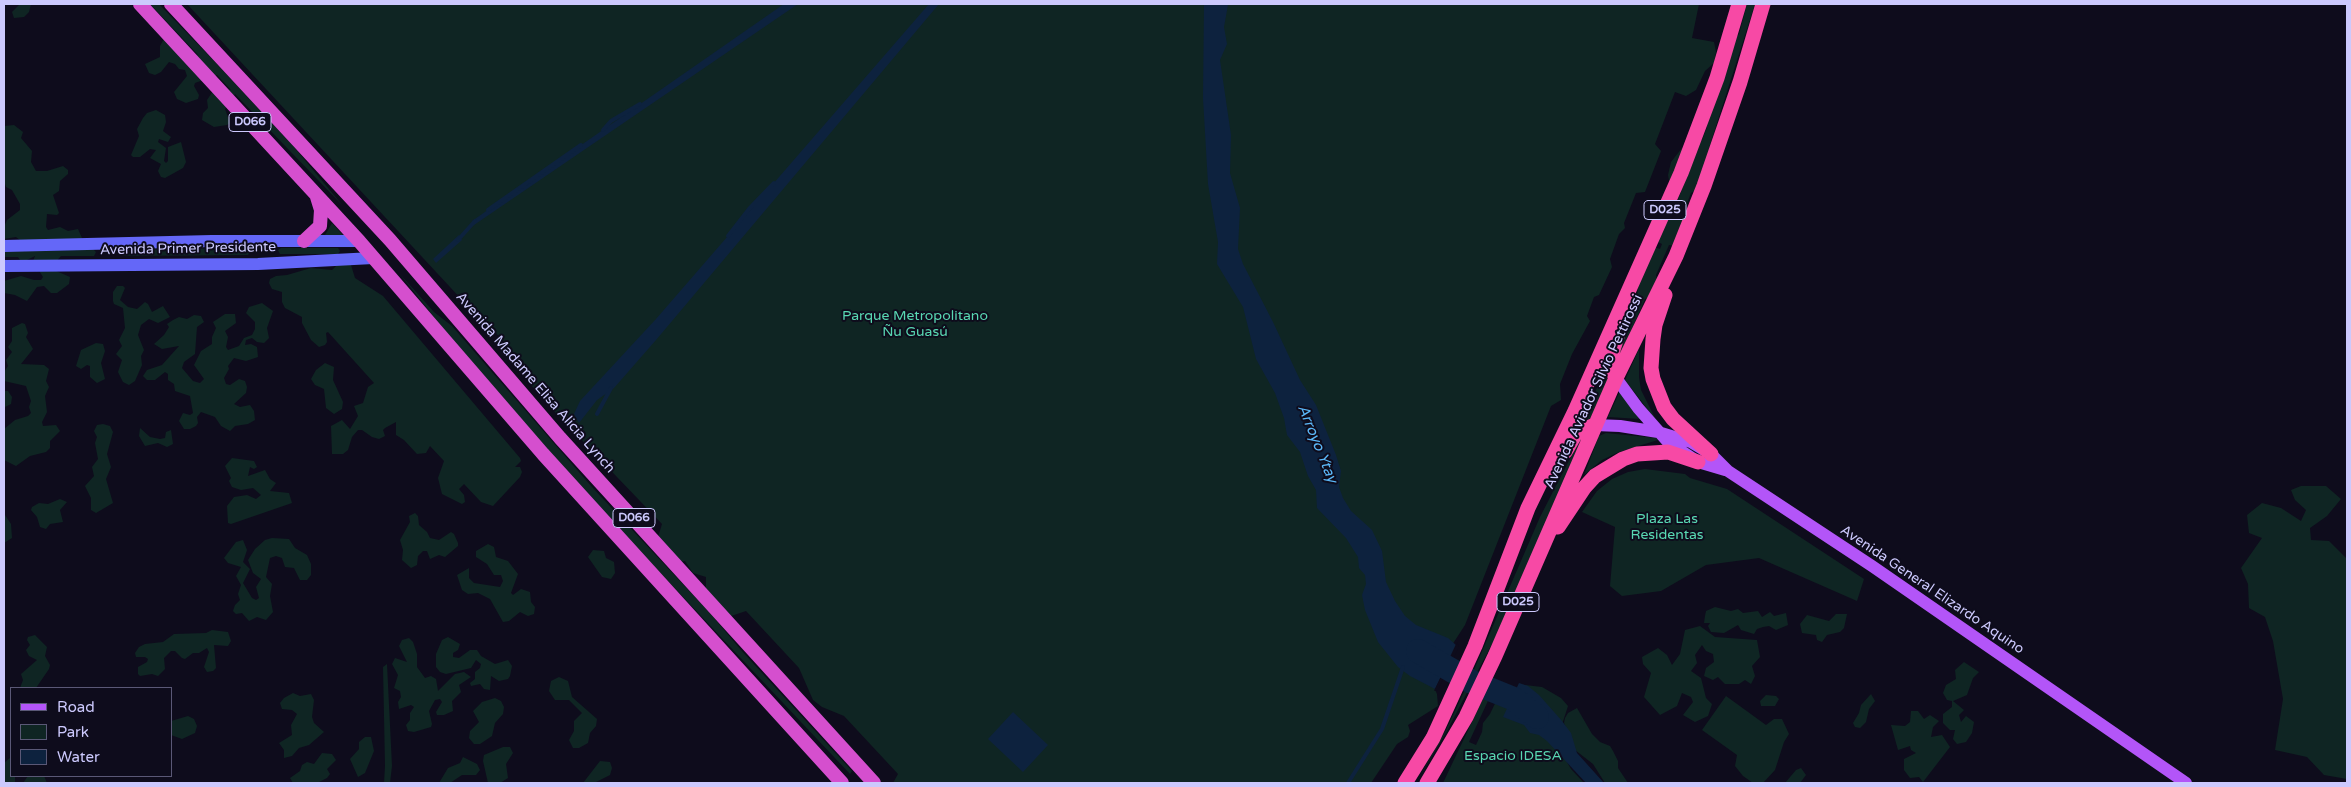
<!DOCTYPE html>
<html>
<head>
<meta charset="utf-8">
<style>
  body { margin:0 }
  #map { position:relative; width:2351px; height:787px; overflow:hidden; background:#0e0c1c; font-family:"Varela Round",sans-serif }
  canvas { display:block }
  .frame { position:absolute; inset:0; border:5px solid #ccc9fd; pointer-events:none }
  .legend { position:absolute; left:10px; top:687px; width:162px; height:90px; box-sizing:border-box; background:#0e0c1c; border:1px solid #5a5876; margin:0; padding:6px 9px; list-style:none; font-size:15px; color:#ccc9fd }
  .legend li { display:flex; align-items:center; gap:10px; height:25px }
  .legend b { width:25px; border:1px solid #5a5876 }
</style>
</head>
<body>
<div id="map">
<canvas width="2351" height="787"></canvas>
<div class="frame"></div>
<ul class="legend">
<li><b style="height:6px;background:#b355f8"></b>Road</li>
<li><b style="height:14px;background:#0f2523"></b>Park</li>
<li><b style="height:14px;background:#0d223e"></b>Water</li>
</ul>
</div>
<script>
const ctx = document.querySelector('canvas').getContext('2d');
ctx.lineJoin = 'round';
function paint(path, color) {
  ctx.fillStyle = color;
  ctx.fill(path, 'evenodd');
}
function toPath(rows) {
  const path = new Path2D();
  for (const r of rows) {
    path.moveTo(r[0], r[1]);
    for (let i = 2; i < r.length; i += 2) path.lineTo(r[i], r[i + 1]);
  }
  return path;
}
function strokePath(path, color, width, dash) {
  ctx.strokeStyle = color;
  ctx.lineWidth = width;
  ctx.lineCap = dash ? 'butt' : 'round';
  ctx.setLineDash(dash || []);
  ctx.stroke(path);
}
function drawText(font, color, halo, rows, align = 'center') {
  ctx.font = font + ' "Varela Round",sans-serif';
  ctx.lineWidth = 4;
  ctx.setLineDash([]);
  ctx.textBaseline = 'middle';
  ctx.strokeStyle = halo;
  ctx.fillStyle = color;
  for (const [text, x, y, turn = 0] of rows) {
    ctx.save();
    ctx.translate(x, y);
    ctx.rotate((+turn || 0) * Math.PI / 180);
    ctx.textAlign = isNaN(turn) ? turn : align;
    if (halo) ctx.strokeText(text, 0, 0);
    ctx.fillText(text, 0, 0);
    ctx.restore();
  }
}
paint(toPath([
  [20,4,31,4,29,12,24,17,14,18,12,12],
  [150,4,159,4,216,63,294,147,343,206,235,94,225,109,230,123,227,125,214,127,202,120,203,113,208,108,207,100,213,91,224,88,231,90,217,75,195,83,194,86,199,95,198,99,186,103,177,99,174,92,187,76,185,70,179,69,175,64,169,62,161,72,155,75,149,73,145,64,160,57,160,46,165,37,199,56],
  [187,4,1699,4,1692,38,1714,42,1716,52,1714,63,1705,71,1696,90,1686,96,1675,92,1655,144,1661,151,1645,192,1636,193,1624,223,1625,228,1619,234,1610,259,1612,267,1599,295,1594,297,1587,316,1590,321,1572,354,1560,384,1561,400,1551,406,1465,625,1430,679,1437,694,1438,706,1408,725,1410,731,1408,737,1397,744,1371,783,893,783,898,774,844,716,822,707,813,700,799,668,746,611,731,616,706,590,706,577,693,573,685,561,679,562,658,537,662,524,549,406,531,385,520,361,477,311,463,301],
  [1747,4,1755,4,1709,148,1712,164,1696,190,1691,193,1681,218,1685,224,1674,246,1669,245,1656,275,1657,280,1652,295,1645,299,1617,363,1616,356,1640,298,1637,295,1639,283,1654,247,1660,249,1662,244,1658,242,1663,221,1673,212,1681,192,1670,186,1668,175,1671,162,1682,148,1702,140,1707,127,1703,124,1731,43,1739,34],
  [156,110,165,115,166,122,163,131,171,137,168,142,159,139,158,142,166,148,164,161,166,163,168,161,168,147,181,142,186,162,183,168,165,178,161,177,158,171,161,164,150,158,156,150,150,149,140,157,133,157,131,155,139,136,137,129,143,118,147,113],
  [14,125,23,132,21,138,32,151,31,162,36,171,47,171,63,166,68,170,68,174,60,181,59,191,53,195,59,213,57,215,47,214,46,227,48,230,60,227,68,231,78,229,82,238,96,252,94,256,61,256,54,264,54,270,70,277,69,284,57,293,51,293,44,286,37,287,27,301,15,295,4,293,4,281,21,276,34,280,41,280,43,277,33,261,35,256,25,261,20,260,18,257,4,257,4,251,21,241,16,237,4,239,4,227,7,220,20,210,20,204,12,190,6,187,4,181,4,126],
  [332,223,342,234,343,235,325,235],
  [248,248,250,252,248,255,121,256,119,254,121,250],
  [281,248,338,248,340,251,338,254,280,254,278,250],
  [337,265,351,265,355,278,383,296,520,458,521,461,515,467,520,467,522,472,520,477,493,506,481,502,464,484,459,489,464,495,465,502,462,504,442,494,438,478,444,461,430,446,426,453,417,454,404,440,396,435,396,422,385,428,383,430,385,436,379,439,372,437,362,430,358,430,352,437,348,450,343,454,332,454,331,426,342,420,350,429,358,416,354,406,363,403,368,387,374,383,328,332,326,333,327,342,325,345,319,347,311,340,302,323,302,317,285,308,282,302,282,292,272,289,269,283,270,279,276,276,287,275,311,268,332,270],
  [399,273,434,312,452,326,592,487,709,612,741,650,852,771,850,774,585,493,446,332],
  [117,286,123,286,125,288,120,300,128,307,137,309,145,302,148,304,152,312,163,306,170,317,158,323,149,319,141,325,138,335,144,350,141,356,142,365,135,381,129,385,123,382,118,372,122,360,116,354,122,346,119,340,125,328,123,308,114,304,113,301,113,292],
  [262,303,273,311,267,328,269,338,264,343,257,342,252,338,246,340,245,345,251,344,257,347,258,357,246,361,234,358,228,366,229,369,224,378,226,384,230,385,239,379,245,381,247,387,246,393,234,404,240,407,250,405,254,411,255,420,248,424,235,426,230,431,221,426,215,417,201,412,197,417,198,423,196,426,190,429,184,429,179,421,183,413,190,415,193,413,190,396,175,391,174,384,168,380,168,374,165,372,155,380,147,380,143,376,147,370,162,365,179,346,162,349,154,344,164,335,169,327,167,324,173,320,179,317,187,319,194,315,201,316,204,322,197,327,195,354,184,362,182,368,193,381,200,383,204,379,194,365,201,351,212,344,212,337,216,328,213,322,225,314,235,314,236,323,225,331,228,337,226,347,228,350,239,346,244,338,252,335,255,329,255,322,246,313,249,307],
  [22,323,25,324,28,333,26,337,33,349,21,364,44,365,49,369,46,381,49,387,45,396,47,412,42,422,43,426,56,425,60,431,50,441,50,448,46,452,30,456,16,466,4,460,4,429,15,420,28,416,31,413,29,407,31,401,26,386,4,381,4,372,8,366,6,360,12,352,8,347,12,341,12,328],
  [96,343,103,344,105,351,101,363,105,379,97,383,90,377,90,366,87,365,81,369,76,366,81,350],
  [1639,349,1639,377,1641,390,1656,420,1625,380],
  [325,363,334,367,333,380,343,402,342,409,334,414,326,408,324,389,315,385,311,379,316,370],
  [1604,372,1608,380,1590,420,1583,419],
  [4,391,8,391,12,397,11,404,5,407],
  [1620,391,1640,419,1608,417],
  [103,424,110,426,113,432,107,454,111,467,106,479,113,503,96,513,91,510,91,498,85,486,94,476,92,467,98,459,95,443,97,437,94,431,97,425],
  [140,428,150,437,160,439,165,438,166,432,171,430,173,444,167,447,158,443,145,446,139,436],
  [1606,433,1656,438,1658,440,1619,452,1602,460,1584,475,1599,436],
  [1581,442,1501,627,1473,680,1470,679,1540,517,1577,445],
  [232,458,254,461,257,467,254,469,250,467,248,476,265,470,270,479,276,483,270,491,289,493,292,503,231,524,228,523,227,506,234,497,247,495,256,499,261,495,253,488,241,490,232,487,229,481,231,478,225,466],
  [1645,469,1685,474,1690,478,1727,489,1864,579,1857,601,1759,558,1706,565,1661,591,1622,596,1610,586,1615,527,1582,512,1597,491,1612,479,1628,472],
  [2301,486,2326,486,2341,499,2327,516,2310,528,2311,540,2329,541,2347,559,2347,779,2324,775,2307,757,2275,750,2283,699,2273,641,2265,617,2249,608,2248,584,2241,568,2262,538,2249,533,2247,515,2262,503,2281,508,2301,521,2306,510,2295,500,2291,490],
  [60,499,67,502,60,510,63,522,50,524,46,529,40,527,37,517,31,510,32,507,39,503,48,504],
  [5,508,5,515,11,524,12,538,4,543,4,509],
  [415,513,418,516,419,525,427,532,430,538,439,540,451,532,454,534,458,543,458,546,445,557,439,555,430,559,427,551,423,551,418,556,417,565,411,568,402,560,403,550,400,540,410,522,409,516],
  [272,538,289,539,295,548,307,555,311,564,311,575,307,580,300,580,294,568,285,567,282,558,276,556,270,558,266,577,272,584,270,596,273,612,266,620,257,617,249,621,242,613,236,614,233,611,235,605,240,600,238,594,241,585,236,576,241,567,228,563,224,558,236,542,243,540,247,550,243,562,250,569,243,583,252,598,256,600,259,598,256,587,261,579,253,573,248,560,255,549,265,540],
  [488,544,494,547,496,557,508,561,518,574,511,593,513,595,521,589,530,592,531,602,535,607,534,614,528,616,520,612,509,621,503,622,490,599,478,593,468,594,462,590,457,575,469,568,469,578,474,583,500,587,503,581,501,575,494,575,487,564,476,557,476,551],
  [593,550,604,551,606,558,614,562,615,573,611,579,602,577,588,557],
  [1715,607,1731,611,1738,609,1743,613,1758,611,1762,617,1770,612,1774,616,1786,613,1788,625,1776,630,1769,626,1763,627,1757,629,1754,634,1741,630,1738,625,1724,633,1711,632,1708,626,1710,623,1704,623,1705,616,1706,611],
  [1836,614,1847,614,1844,628,1840,632,1827,635,1822,642,1817,640,1816,635,1802,633,1800,624,1807,615,1829,621],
  [1700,626,1715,637,1757,640,1760,657,1752,666,1755,676,1751,684,1745,680,1739,684,1725,684,1718,677,1713,680,1704,676,1706,668,1714,662,1713,654,1706,651,1702,645,1695,655,1697,663,1691,671,1701,678,1706,698,1712,704,1708,716,1695,722,1683,715,1693,702,1691,697,1682,693,1677,706,1660,715,1644,697,1651,673,1643,664,1642,657,1658,648,1667,655,1672,665,1680,654,1685,630],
  [212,630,228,632,231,641,228,646,214,645,216,668,213,671,207,672,204,667,209,652,207,648,199,653,193,653,185,659,182,658,175,651,171,651,164,658,165,669,158,676,152,674,140,676,138,674,138,667,147,662,148,659,145,657,136,657,135,653,139,647,145,644,163,642,174,634,206,633],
  [35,635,47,647,45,656,50,665,49,669,36,688,20,688,23,680,21,674,37,660,29,656,26,650,30,645,27,640,28,637],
  [448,637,460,644,458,650,453,653,453,657,459,658,470,650,477,650,481,656,495,664,508,660,512,666,510,676,508,679,499,681,491,676,490,690,484,689,480,684,471,686,470,683,475,679,475,672,480,668,481,664,476,660,471,668,446,674,440,672,436,667,436,654,442,640],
  [409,638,413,642,417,654,417,667,425,678,431,676,436,679,438,691,455,674,464,672,471,677,459,685,461,692,452,701,453,711,444,715,437,715,436,712,442,702,440,699,435,700,429,711,432,724,431,727,414,732,408,731,406,725,410,720,410,713,414,707,411,705,399,709,398,702,401,697,400,691,394,688,398,675,392,664,395,658,407,662,399,646,402,640],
  [1964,662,1979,672,1973,678,1967,695,1953,701,1964,710,1959,715,1961,722,1966,716,1974,722,1972,733,1966,742,1957,744,1953,739,1955,730,1950,730,1943,723,1943,714,1952,707,1952,701,1947,700,1943,693,1946,685,1956,679,1955,670],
  [387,664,392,766,390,783,384,783,385,766,383,667],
  [559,677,568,681,572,697,597,719,596,726,590,733,588,743,579,748,573,748,569,740,574,731,574,721,582,713,569,700,555,700,549,691,551,681],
  [1469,681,1472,683,1447,731,1416,783,1446,730],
  [1525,685,1542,687,1561,698,1568,706,1556,743,1571,769,1584,783,1443,783,1488,688,1493,690,1469,742,1476,745,1482,732,1483,723,1490,714,1500,693,1509,697],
  [293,693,300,696,311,694,314,700,312,717,314,723,324,732,309,745,299,748,292,756,284,758,284,750,279,743,292,735,291,725,297,714,292,710,282,709,280,703,284,698],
  [1871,694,1875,701,1869,709,1866,722,1860,728,1855,727,1853,723,1859,713,1861,705],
  [1766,695,1776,696,1779,699,1775,706,1761,706,1760,701],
  [1726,696,1766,725,1774,719,1782,719,1789,734,1784,742,1775,770,1763,783,1753,783,1743,776,1735,766,1737,755,1702,730],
  [495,698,501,701,504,707,503,714,495,723,492,736,480,744,474,744,469,738,470,731,479,722,473,711,482,702],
  [1577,708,1592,734,1600,742,1610,746,1613,751,1618,761,1618,768,1628,783,1605,783,1593,764,1575,750,1564,723,1565,718,1568,713],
  [1911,711,1918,711,1924,719,1930,715,1939,721,1933,727,1931,737,1942,735,1950,747,1923,782,1919,777,1910,778,1904,770,1904,759,1916,753,1911,750,1910,746,1898,750,1891,725,1905,726,1910,722],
  [188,716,194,719,197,726,195,733,182,739,171,735,171,721],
  [365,737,371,737,374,751,365,773,358,777,350,759,359,749,359,742],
  [503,747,510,747,513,753,506,764,508,778,500,783,488,783,483,761,484,755],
  [322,753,332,754,336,760,327,769,330,774,327,778,317,783,293,783,290,778,300,771,302,765,307,762,314,764],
  [11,757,11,776,15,776,15,783,4,783,4,763],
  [463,757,477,764,480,770,476,775,462,775,450,783,439,783,448,768,460,763],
  [600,761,610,762,612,768,610,775,594,783,583,783],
  [1801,768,1806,775,1800,783,1785,783,1796,770],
  [28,776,44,776,47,783,23,783]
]), '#0f2523');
paint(toPath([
  [784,4,798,4,474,225,472,221],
  [929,4,939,4,656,340,614,388,597,400,579,423,574,414,580,401,656,319],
  [1204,4,1228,5,1224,27,1227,44,1220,60,1231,135,1230,173,1240,208,1238,249,1243,264,1273,322,1300,380,1316,405,1336,455,1341,471,1339,487,1343,498,1351,511,1372,530,1382,551,1386,582,1395,601,1405,616,1416,625,1448,638,1457,646,1435,689,1410,676,1398,667,1378,642,1365,610,1362,595,1366,584,1365,575,1359,568,1358,557,1346,538,1317,508,1316,490,1308,476,1300,452,1287,435,1284,418,1275,393,1256,359,1243,307,1217,264,1218,242,1208,184,1203,98],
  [459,235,462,240,436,263,433,259],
  [1519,683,1528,686,1539,695,1562,721,1571,733,1577,753,1604,783,1586,783,1547,741,1539,735,1530,733,1524,725,1503,717],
  [1013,712,1048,745,1023,772,988,739]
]), '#0d223e');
paint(toPath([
  [1457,642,1459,647,1438,690,1434,691]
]), '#0e0c1c');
strokePath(toPath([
  [603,130,611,121,640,104],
  [488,210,581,145],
  [728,236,749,209,774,183],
  [458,240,475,221],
  [597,414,611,388],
  [1348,783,1382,729,1403,667]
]), '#0d223e', 4);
strokePath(toPath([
  [1418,651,1472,682,1514,699,1537,717]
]), '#0d223e', 24);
strokePath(toPath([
  [4,246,212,241,359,241],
  [4,266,258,264,373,258]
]), '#6467f8', 12);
strokePath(toPath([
  [1616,378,1638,408,1668,442,1698,462,1725,470],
  [1595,425,1620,426,1658,432,1691,442,1711,454,1728,471,1872,566,2186,783]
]), '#b355f8', 12);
strokePath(toPath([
  [140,4,359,241,543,454,842,783],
  [171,4,390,240,560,438,874,783],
  [304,241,320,226,321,210,317,197]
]), '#d54fce', 14);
strokePath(toPath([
  [1665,295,1655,325,1653,339,1651,368,1653,379,1664,407,1673,419,1711,454],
  [1616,378,1611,368,1611,356,1617,337],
  [1565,452,1576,433,1595,425],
  [1558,527,1584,488,1595,476,1623,459,1637,454,1668,452,1698,462],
  [1405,783,1433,738,1475,646,1528,508,1575,411,1681,173,1717,78,1739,4],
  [1427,783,1466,717,1495,656,1616,378,1676,256,1704,186,1740,82,1763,4]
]), '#f749a5', 15);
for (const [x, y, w] of [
  [250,122,42],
  [1665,210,42],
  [634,518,42],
  [1518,602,42]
]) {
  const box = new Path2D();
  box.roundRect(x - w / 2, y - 9.5, w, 19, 4);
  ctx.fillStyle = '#0e0c1c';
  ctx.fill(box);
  strokePath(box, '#ccc9fd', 1);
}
drawText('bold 12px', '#ccc9fd', null, [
  ["D066",250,122],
  ["D025",1665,210],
  ["D066",634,518],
  ["D025",1518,602]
]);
drawText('14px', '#ccc9fd', '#0e0c1c', [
  ["Avenida Primer Presidente",188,249,-1],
  ["Avenida Madame Elisa Alicia Lynch",535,383,49],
  ["Avenida Aviador Silvio Pettirossi",1594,392,-65],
  ["Avenida General Elizardo Aquino",1932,590,34]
]);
drawText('14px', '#59d8b3', '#0e0c1c', [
  ["Parque Metropolitano",915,316],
  ["Ñu Guasú",915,332],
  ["Plaza Las",1667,519],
  ["Residentas",1667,535],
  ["Espacio IDESA",1513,756]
]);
drawText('italic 15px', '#5bb7f8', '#0e0c1c', [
  ["Arroyo Ytay",1317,444,68]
]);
</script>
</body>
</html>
